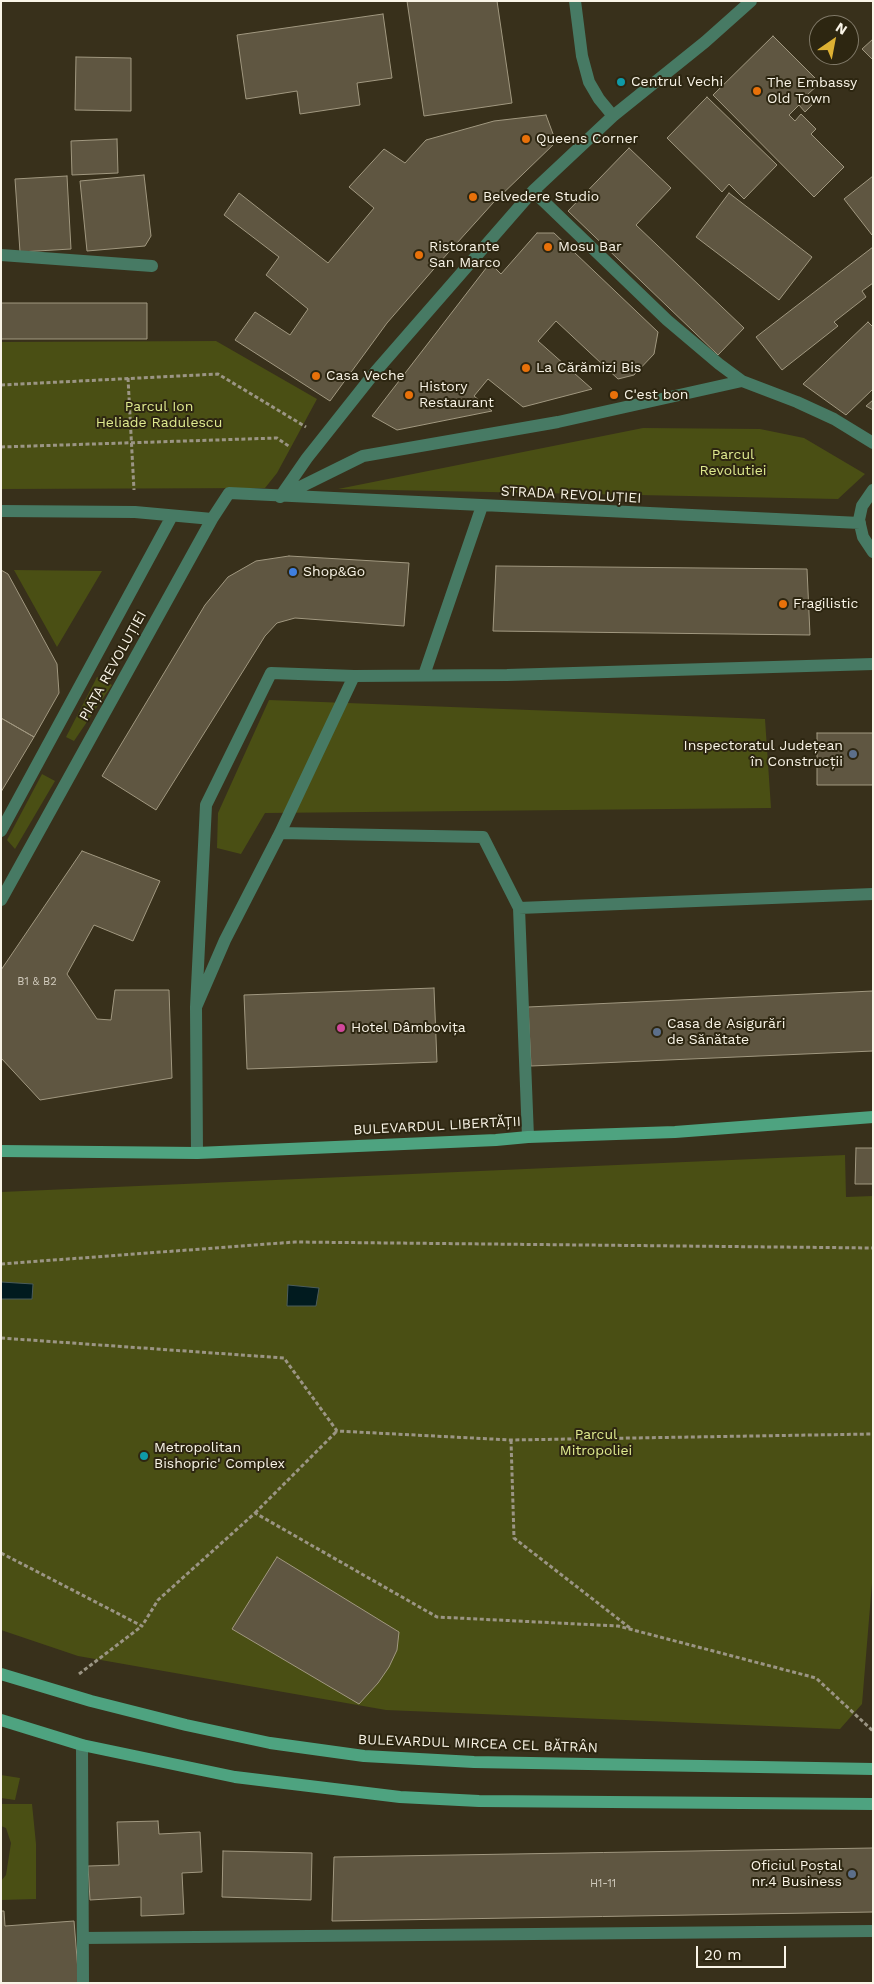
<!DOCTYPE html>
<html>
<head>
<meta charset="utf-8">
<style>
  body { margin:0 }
  #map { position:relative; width:874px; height:1984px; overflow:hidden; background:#38301b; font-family:"Work Sans",sans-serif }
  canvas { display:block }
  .frame { position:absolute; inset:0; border:2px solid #f9f4e7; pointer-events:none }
  .north { position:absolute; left:809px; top:15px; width:50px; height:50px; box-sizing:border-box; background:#2d2611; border:1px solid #7f7867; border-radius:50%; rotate:33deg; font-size:14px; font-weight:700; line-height:20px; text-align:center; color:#f9f4e7 }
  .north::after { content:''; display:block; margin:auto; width:18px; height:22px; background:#deb133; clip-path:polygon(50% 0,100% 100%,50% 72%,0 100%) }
  .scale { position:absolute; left:696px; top:1946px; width:90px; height:22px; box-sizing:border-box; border:2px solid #f9f4e7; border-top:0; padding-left:6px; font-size:15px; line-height:18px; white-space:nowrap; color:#f9f4e7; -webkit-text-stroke:4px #2d2611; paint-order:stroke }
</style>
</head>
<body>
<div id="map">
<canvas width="874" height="1984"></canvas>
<div class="frame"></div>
<div class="north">N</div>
<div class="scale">20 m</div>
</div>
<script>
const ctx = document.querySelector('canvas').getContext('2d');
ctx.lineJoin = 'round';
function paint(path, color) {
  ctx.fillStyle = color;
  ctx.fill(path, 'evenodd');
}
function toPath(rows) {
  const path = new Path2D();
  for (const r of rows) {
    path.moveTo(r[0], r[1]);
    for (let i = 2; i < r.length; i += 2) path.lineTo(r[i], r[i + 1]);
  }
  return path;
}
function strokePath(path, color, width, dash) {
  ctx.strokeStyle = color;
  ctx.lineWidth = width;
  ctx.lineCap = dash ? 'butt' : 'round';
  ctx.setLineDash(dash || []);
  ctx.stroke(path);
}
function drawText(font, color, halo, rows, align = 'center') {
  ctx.font = font + ' "Work Sans",sans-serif';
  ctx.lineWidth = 4;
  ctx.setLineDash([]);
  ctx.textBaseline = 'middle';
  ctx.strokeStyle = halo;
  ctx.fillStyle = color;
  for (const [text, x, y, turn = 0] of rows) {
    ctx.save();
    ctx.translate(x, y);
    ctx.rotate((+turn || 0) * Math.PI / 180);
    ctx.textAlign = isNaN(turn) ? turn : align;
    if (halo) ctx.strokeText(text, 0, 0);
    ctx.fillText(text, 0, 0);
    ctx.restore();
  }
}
paint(toPath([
  [216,341,317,399,277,473,265,488,1,489,1,342],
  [643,428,760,429,804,438,865,474,838,499,338,489],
  [14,570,102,571,57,647],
  [97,677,112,685,74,741,66,737],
  [269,700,765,719,771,808,265,813,241,854,217,848,218,813],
  [42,774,55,781,15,849,7,840],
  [845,1155,846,1197,873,1196,873,1571,862,1704,840,1729,386,1710,78,1656,1,1630,1,1192],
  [1,1775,20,1778,15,1800,1,1798],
  [1,1804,32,1804,36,1844,36,1899,1,1900,1,1881,6,1875,11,1843,6,1828,1,1826]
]), '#4a4f14');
const water = toPath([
  [1,1282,33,1284,32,1299,1,1299,1,1282],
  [288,1285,319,1288,316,1306,287,1306,288,1285]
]);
paint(water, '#011b1f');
strokePath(water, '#4b5c5b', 1);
const building = toPath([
  [407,1,497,1,512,103,424,116,407,1],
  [383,14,392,78,357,83,360,105,300,114,297,91,246,99,237,35,383,14],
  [773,36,820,83,807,95,814,103,805,112,799,105,789,115,795,121,801,114,816,129,811,134,844,167,814,197,713,95,773,36],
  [873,39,873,60,862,49,873,39],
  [76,57,131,58,131,111,75,110,76,57],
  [707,97,777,165,744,199,729,184,722,192,667,138,707,97],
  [546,115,556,142,493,203,439,263,387,323,330,401,235,340,255,312,290,335,308,309,266,275,279,257,224,215,239,193,328,263,374,208,349,187,384,149,405,163,426,140,494,121,546,115],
  [117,139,118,173,72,175,71,141,117,139],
  [629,148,671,188,636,225,744,328,718,355,568,211,629,148],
  [144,175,151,236,145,246,87,251,80,181,144,175],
  [67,176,71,249,20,252,15,179,67,176],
  [873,176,873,234,872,235,844,199,873,176],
  [729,193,812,257,779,300,696,237,729,193],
  [537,233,554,233,658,332,654,354,634,375,618,379,556,321,538,341,592,389,523,407,488,379,474,396,492,411,397,430,372,416,490,263,501,274,537,233],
  [873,247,873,283,862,291,866,297,834,322,838,326,782,370,756,337,873,247],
  [1,303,147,303,147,339,1,339,1,303],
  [868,322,873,327,873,389,846,415,803,384,868,322],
  [873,400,873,410,866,406,873,400],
  [289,556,409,563,404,626,295,618,277,623,265,636,156,810,102,776,205,605,228,577,256,561,289,556],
  [496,566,807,569,810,635,493,631,496,566],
  [1,570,8,574,57,664,59,693,34,737,1,718,1,570],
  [1,718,34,737,1,792,1,718],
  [817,733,873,733,873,785,817,785,817,733],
  [82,851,160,881,133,941,94,925,67,974,97,1019,111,1020,115,990,169,990,172,1078,40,1100,1,1058,1,970,82,851],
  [434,988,437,1062,247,1069,244,995,434,988],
  [873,991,873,1051,531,1066,528,1007,873,991],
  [856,1148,873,1148,873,1184,855,1184,856,1148],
  [277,1557,399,1632,397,1650,389,1667,378,1683,359,1704,232,1629,277,1557],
  [158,1821,159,1834,200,1832,202,1872,182,1873,184,1914,141,1916,141,1897,90,1900,88,1866,119,1865,117,1822,158,1821],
  [873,1848,873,1912,332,1921,334,1857,873,1848],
  [223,1851,312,1853,311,1900,222,1897,223,1851],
  [1,1911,4,1911,5,1926,74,1921,79,1983,1,1983,1,1911]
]);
paint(building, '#5f5641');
strokePath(building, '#a19880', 1);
strokePath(toPath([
  [128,378,134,490],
  [1,385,218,374,306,427],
  [1,447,277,438,290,447],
  [1,1264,295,1242,873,1248],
  [1,1338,284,1358,337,1431,511,1440,873,1434],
  [511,1440,514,1538,630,1628],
  [255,1513,337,1431],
  [1,1553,142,1626,158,1600,255,1513,437,1617,618,1626,816,1678,873,1731],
  [79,1674,142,1626]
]), '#9b9584', 3, [4, 2.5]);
strokePath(toPath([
  [82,1745,83,1983],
  [83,1938,873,1931]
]), '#477a64', 12);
strokePath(toPath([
  [575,1,582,56,589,82,599,99,613,116],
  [533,191,667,320,719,364,742,381,797,402,834,419,873,443],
  [1,255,152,266],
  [873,490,862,506,859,520,863,537,873,552],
  [282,496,363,456,558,422,742,381],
  [280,497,307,458,376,371,533,191,613,116,705,42,751,1],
  [1,511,135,512,212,519],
  [424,675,482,506],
  [1,831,172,516],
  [280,833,483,837,519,908,873,894],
  [1,900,212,519,229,493,860,523],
  [519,908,528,1137],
  [196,1007,225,940,280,833,354,676,507,675,873,664],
  [197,1153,196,1007,206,805,271,673,354,676]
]), '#477a64', 12);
strokePath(toPath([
  [1,1151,197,1153,496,1140,528,1137,675,1132,873,1117],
  [1,1674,91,1701,186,1725,270,1743,364,1756,474,1762,873,1769],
  [1,1720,82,1745,235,1777,400,1797,479,1801,873,1804]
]), '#4ea380', 12);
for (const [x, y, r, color] of [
  [621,82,5,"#0f9aa8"],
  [757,91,5,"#e8710a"],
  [526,139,5,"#e8710a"],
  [473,197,5,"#e8710a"],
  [548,247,5,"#e8710a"],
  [419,255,5,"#e8710a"],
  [526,368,5,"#e8710a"],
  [316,376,5,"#e8710a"],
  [409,395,5,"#e8710a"],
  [614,395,5,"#e8710a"],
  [293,572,5,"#3f7fe0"],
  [783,604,5,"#e8710a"],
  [853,754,5,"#5c6f8a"],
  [341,1028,5,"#d1479c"],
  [657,1032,5,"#5c6f8a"],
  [144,1456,5,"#0f9aa8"],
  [852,1874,5,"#5c6f8a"]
]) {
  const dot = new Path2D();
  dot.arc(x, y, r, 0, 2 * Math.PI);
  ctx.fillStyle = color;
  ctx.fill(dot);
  strokePath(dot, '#2d2611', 2);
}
drawText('11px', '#d2ccbe', null, [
  ["B1 & B2",37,982],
  ["H1-11",603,1884]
]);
drawText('14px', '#f9f4e7', '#2d2611', [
  ["Centrul Vechi",631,82],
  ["The Embassy",767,83],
  ["Old Town",767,99],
  ["Queens Corner",536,139],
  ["Belvedere Studio",483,197],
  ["Ristorante",429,247],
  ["San Marco",429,263],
  ["Mosu Bar",558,247],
  ["La Cărămizi Bis",536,368],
  ["Casa Veche",326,376],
  ["History",419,387],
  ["Restaurant",419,403],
  ["C'est bon",624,395],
  ["Shop&Go",303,572],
  ["Fragilistic",793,604],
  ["Inspectoratul Județean",843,746,"right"],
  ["în Construcții",843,762,"right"],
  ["Casa de Asigurări",667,1024],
  ["de Sănătate",667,1040],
  ["Hotel Dâmbovița",351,1028],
  ["Metropolitan",154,1448],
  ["Bishopric' Complex",154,1464],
  ["Oficiul Poștal",842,1866,"right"],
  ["nr.4 Business",842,1882,"right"]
], 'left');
drawText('14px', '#dfea8f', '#2d2611', [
  ["Parcul Ion",159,407],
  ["Heliade Radulescu",159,423],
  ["Parcul",733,455],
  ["Revolutiei",733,471],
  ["Parcul",596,1435],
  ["Mitropoliei",596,1451]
]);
drawText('14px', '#f9f4e7', '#2d2611', [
  ["STRADA REVOLUȚIEI",571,495,3],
  ["PIAȚA REVOLUȚIEI",113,666,-61],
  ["BULEVARDUL LIBERTĂȚII",437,1126,-3],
  ["BULEVARDUL MIRCEA CEL BĂTRÂN",478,1744,2]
]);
</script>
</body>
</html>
